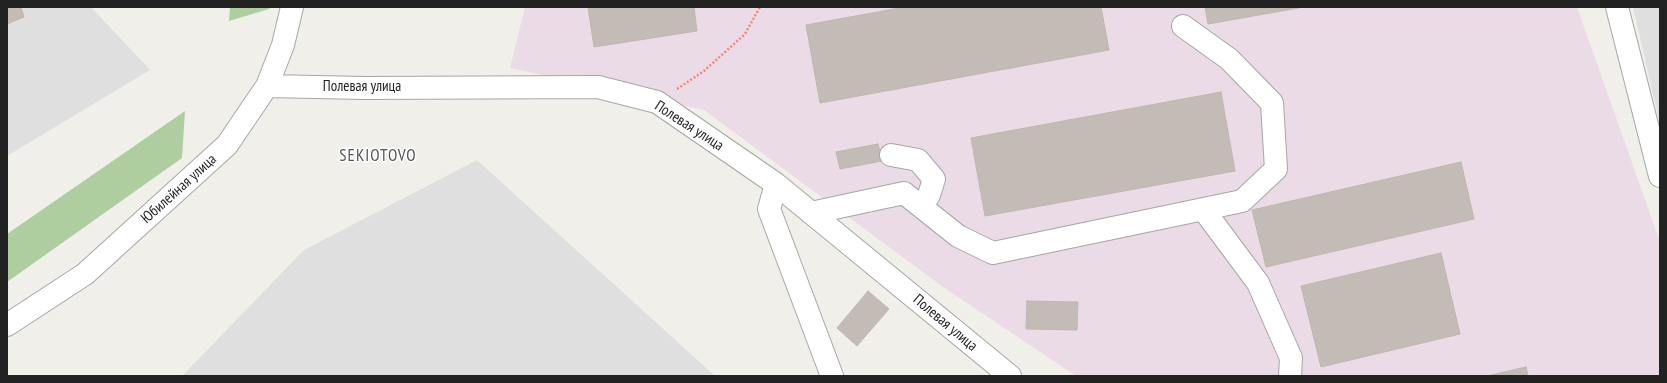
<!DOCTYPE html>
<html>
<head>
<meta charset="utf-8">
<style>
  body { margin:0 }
  #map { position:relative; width:1667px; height:383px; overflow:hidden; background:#f1efe9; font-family:"PT Sans Narrow",sans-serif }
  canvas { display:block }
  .frame { position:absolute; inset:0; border:8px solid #222; pointer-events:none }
</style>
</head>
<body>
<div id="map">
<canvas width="1667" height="383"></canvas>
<div class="frame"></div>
</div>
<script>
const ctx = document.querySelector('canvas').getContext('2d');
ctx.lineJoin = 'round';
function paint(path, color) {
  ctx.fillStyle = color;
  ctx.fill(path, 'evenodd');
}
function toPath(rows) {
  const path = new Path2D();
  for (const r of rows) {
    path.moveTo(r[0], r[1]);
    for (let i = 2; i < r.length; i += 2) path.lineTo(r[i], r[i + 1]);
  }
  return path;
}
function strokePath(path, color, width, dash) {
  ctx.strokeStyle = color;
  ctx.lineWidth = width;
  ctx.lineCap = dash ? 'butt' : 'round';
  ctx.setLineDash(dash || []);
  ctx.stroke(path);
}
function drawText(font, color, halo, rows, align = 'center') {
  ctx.font = font + ' "PT Sans Narrow",sans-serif';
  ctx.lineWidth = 3;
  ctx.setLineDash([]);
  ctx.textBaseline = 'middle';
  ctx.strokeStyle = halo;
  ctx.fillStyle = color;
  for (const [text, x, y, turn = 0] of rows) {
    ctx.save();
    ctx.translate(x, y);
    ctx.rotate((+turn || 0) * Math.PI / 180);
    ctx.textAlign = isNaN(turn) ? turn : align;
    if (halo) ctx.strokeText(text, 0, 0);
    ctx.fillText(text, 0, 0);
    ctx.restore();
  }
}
paint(toPath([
  [7,7,91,7,150,70,7,156],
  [1633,7,1660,7,1660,124],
  [477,160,715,376,182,376,304,250]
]), '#e0dfdf');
paint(toPath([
  [525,7,1577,7,1660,242,1660,376,1076,376,943,287,704,110,510,68]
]), '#eadbe7');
paint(toPath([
  [230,7,270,7,269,9,229,21],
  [185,111,182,158,7,282,7,234]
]), '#aecea0');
const building = toPath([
  [7,7,21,7,24,17,7,24,7,7],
  [588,7,694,7,697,31,594,47,588,7],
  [905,7,1101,7,1109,50,820,103,806,25,905,7],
  [1205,7,1304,7,1208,24,1205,7],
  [1221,92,1235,171,985,216,971,138,1221,92],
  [878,144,882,161,840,169,836,152,878,144],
  [1461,162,1474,219,1266,267,1252,210,1461,162],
  [1441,253,1460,334,1321,367,1301,286,1441,253],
  [868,291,889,309,857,346,837,328,868,291],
  [1027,301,1078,302,1077,330,1026,329,1027,301],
  [1526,367,1528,376,1487,376,1526,367]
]);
paint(building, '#c2bbb6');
strokePath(building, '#c2b6ac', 1);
const minor = toPath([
  [1617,7,1660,176],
  [267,86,365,88,598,87,657,102,776,184,1010,376],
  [891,155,918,160,934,179,929,195,922,206],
  [776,184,769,209,832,376],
  [1203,209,1258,283,1291,358,1290,376],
  [811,213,904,193,958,236,993,253,1242,201,1276,169,1272,103,1229,59,1183,26],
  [7,325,85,274,227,145,267,86,283,45,292,7]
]);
strokePath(minor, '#a6a6a6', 24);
strokePath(toPath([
  [677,89,704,71,745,34,760,7]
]), '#f38579', 2.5, [2, 2]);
strokePath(minor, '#fff', 22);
drawText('15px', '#222', '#fff', [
  ["Полевая улица",362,87],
  ["Полевая улица",689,126,33],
  ["Юбилейная улица",179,189,-42],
  ["Полевая улица",945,323,40]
]);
ctx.letterSpacing = '1px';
drawText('17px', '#555', '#fff', [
  ["SEKIOTOVO",378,156]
]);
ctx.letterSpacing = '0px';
</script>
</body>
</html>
